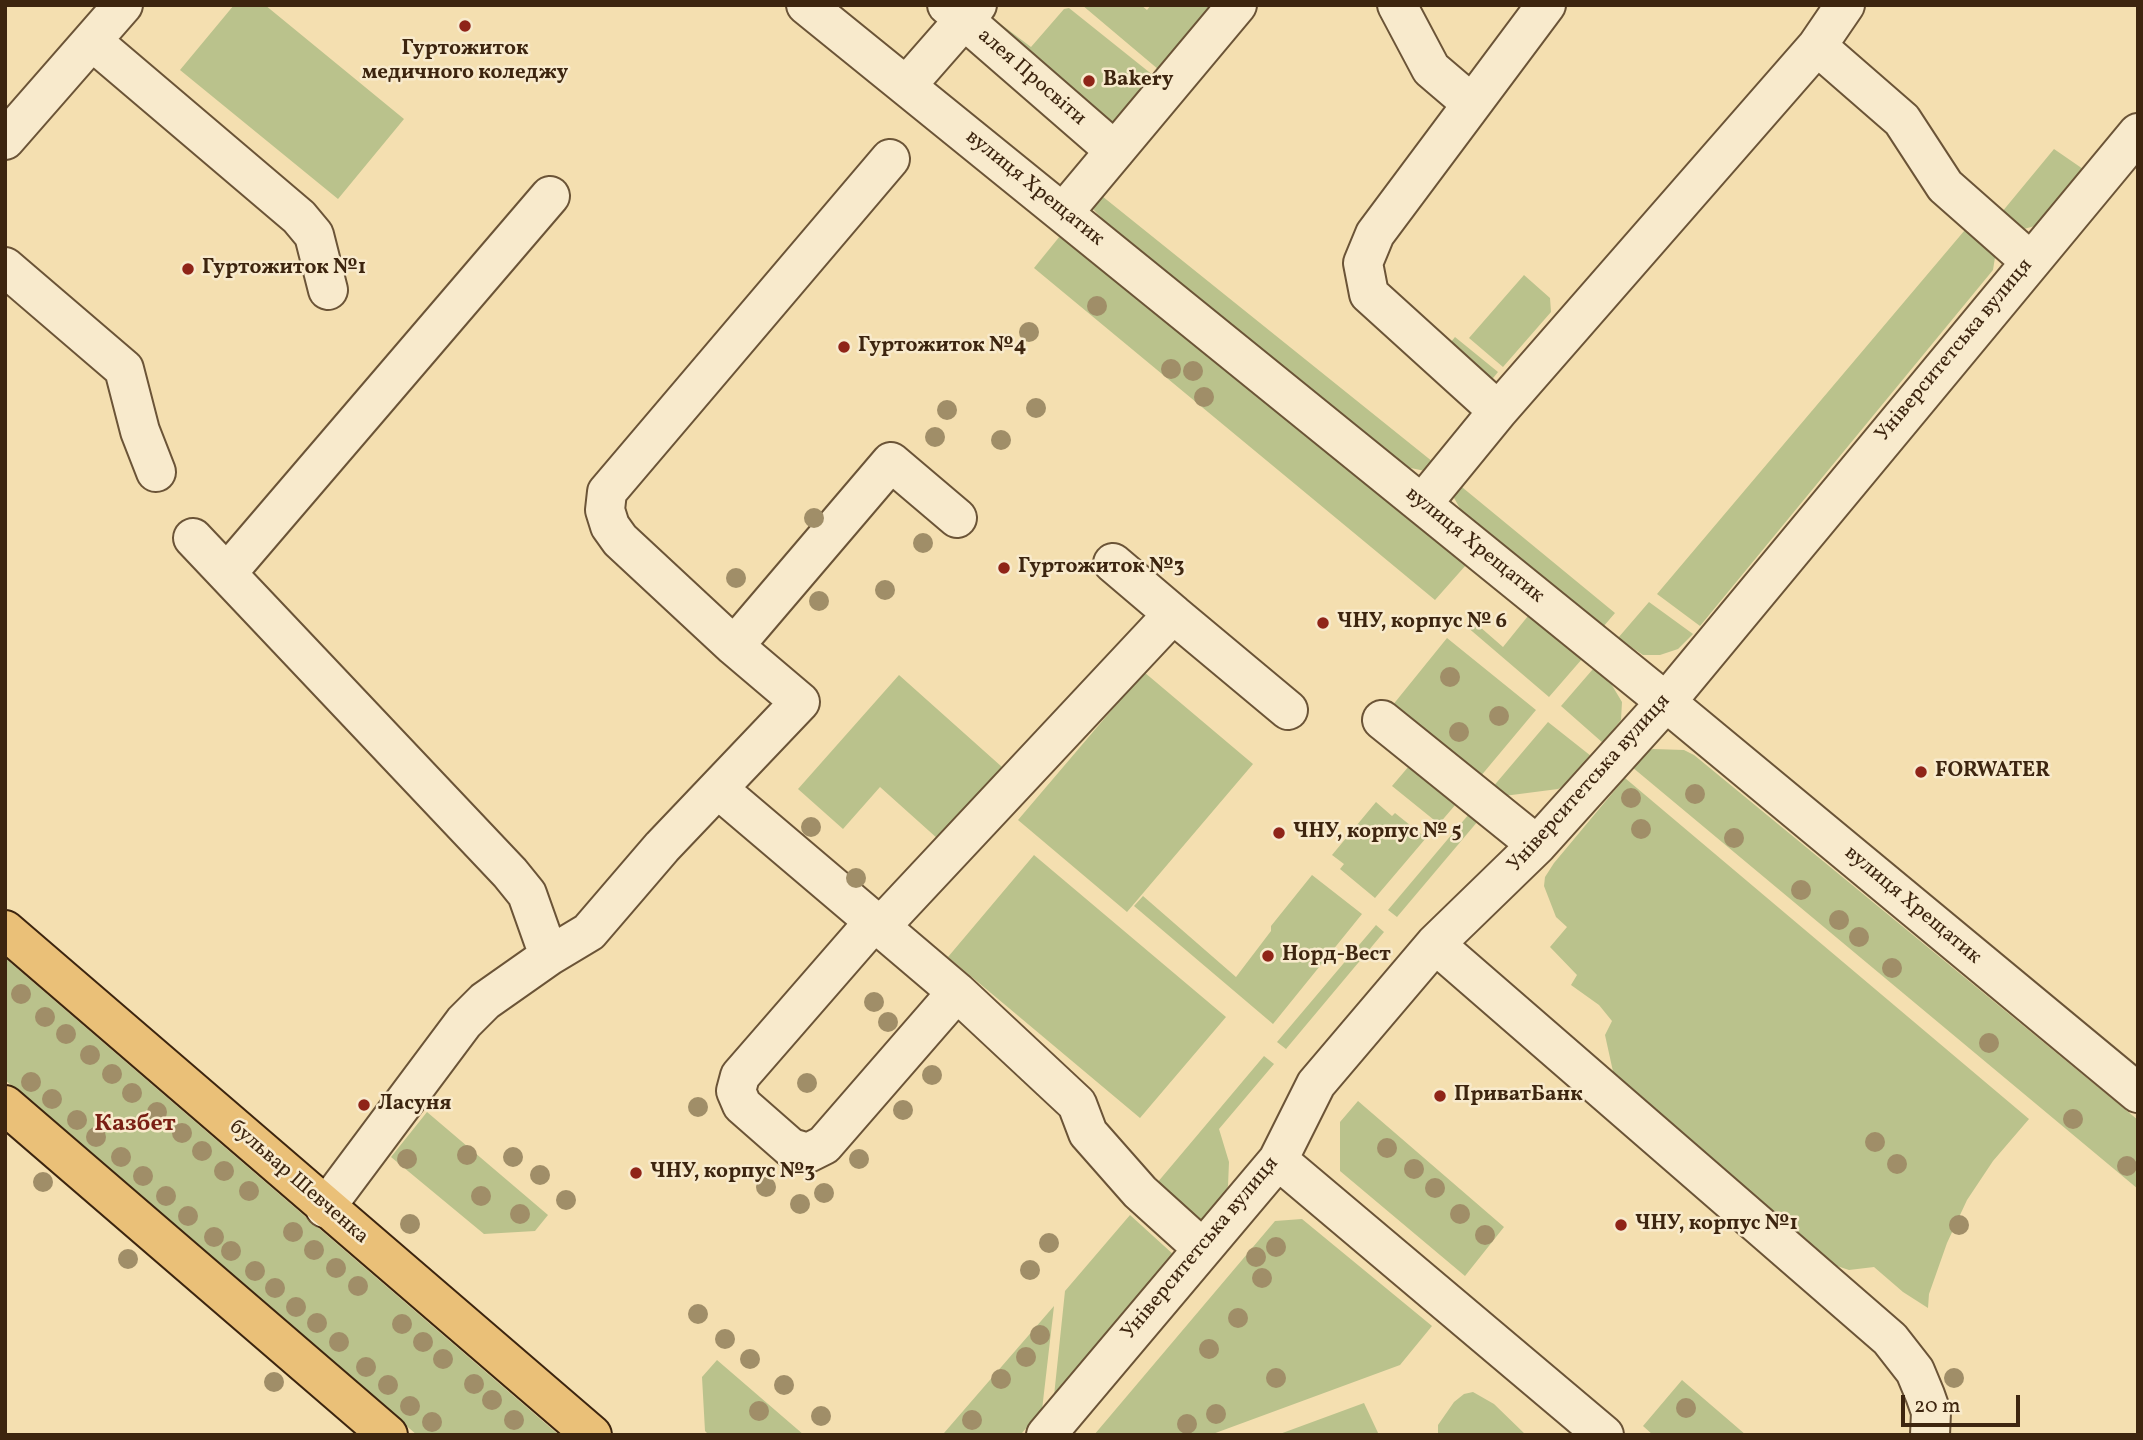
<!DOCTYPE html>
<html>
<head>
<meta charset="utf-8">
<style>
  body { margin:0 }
  #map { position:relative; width:2143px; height:1440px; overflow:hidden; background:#f4dfb0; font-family:Vollkorn,serif }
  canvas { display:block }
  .frame { position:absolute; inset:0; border:7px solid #3d250f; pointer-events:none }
  .scale { position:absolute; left:1901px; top:1395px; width:119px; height:32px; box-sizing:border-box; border:4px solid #3d250f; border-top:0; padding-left:9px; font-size:21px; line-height:24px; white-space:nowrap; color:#3d250f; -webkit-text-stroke:5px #f8eacc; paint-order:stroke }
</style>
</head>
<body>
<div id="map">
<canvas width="2143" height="1440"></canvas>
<div class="frame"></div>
<div class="scale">20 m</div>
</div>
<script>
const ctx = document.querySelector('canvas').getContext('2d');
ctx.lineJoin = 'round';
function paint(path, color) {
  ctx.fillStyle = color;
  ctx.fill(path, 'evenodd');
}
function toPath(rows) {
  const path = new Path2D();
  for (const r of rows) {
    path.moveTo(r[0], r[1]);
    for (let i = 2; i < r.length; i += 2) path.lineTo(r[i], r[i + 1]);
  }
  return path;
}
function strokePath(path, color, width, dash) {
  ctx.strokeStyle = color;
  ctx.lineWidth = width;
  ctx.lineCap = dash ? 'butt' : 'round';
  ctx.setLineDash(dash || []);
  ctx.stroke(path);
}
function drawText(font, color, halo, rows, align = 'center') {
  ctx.font = font + ' Vollkorn,serif';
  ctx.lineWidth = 5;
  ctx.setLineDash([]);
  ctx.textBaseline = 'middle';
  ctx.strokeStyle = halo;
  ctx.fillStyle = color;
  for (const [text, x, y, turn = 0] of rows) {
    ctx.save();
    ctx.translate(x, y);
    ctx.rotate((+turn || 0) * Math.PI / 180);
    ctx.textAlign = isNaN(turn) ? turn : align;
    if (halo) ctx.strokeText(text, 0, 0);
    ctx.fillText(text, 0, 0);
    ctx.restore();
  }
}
paint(toPath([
  [234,5,265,5,404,119,338,199,180,70],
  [1082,5,1141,5,1147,10,1151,5,1222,5,1165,75],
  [1069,8,1159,80,1112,137,979,22,986,13,1031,47,1064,9],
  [2054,149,2083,169,2035,226,2020,230,1997,218],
  [1097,192,1438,466,1425,471,1406,467,1111,228,1092,208],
  [1970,224,1996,251,1993,270,1700,626,1657,594],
  [1060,236,1466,565,1435,600,1034,268],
  [1524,275,1550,298,1551,312,1503,367,1469,338],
  [1455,337,1498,372,1489,383,1445,349],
  [1457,483,1615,613,1603,627,1463,514,1453,496],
  [1649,602,1693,634,1678,649,1660,655,1643,655,1618,638],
  [1528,616,1582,659,1549,697,1466,626,1472,620,1503,647],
  [1447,638,1536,710,1480,777,1392,706],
  [1593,669,1610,682,1622,702,1621,720,1603,743,1561,706],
  [1144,672,1253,764,1127,912,1018,820],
  [899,675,1002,767,938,839,880,787,843,829,798,789],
  [1548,722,1591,756,1570,782,1558,789,1504,796,1492,788],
  [1653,749,1684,750,1694,755,2138,1120,2138,1189,1632,767,1647,751],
  [1409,766,1456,804,1439,824,1392,786],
  [1625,778,2029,1119,1993,1161,1967,1200,1947,1243,1929,1294,1928,1308,1903,1292,1874,1267,1849,1270,1825,1262,1614,1076,1605,1035,1612,1021,1599,1005,1571,985,1577,975,1550,947,1567,927,1556,917,1544,886,1545,877,1554,863],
  [1376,802,1392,816,1395,813,1426,838,1375,898,1340,869,1344,864,1332,855],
  [1469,814,1478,821,1397,917,1388,910],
  [1034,855,1226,1017,1140,1118,948,957],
  [1312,875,1362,914,1273,1024,1134,906,1143,896,1236,977,1271,931,1271,926],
  [1376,925,1384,932,1286,1049,1277,1042],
  [5,958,559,1435,417,1435,5,1080],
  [1264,1056,1274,1064,1219,1129,1229,1162,1228,1186,1224,1195,1201,1221,1157,1183],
  [1358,1101,1504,1227,1465,1276,1340,1171,1340,1122],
  [427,1112,548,1215,535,1231,484,1234,391,1157],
  [1130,1215,1174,1255,1054,1396,1065,1291],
  [1302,1219,1432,1326,1400,1365,1210,1435,1094,1435,1275,1221],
  [1054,1306,1042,1410,1022,1433,944,1433],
  [717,1360,804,1435,709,1435,705,1431,702,1377],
  [1682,1380,1746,1435,1653,1435,1643,1426],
  [1473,1392,1494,1404,1526,1435,1438,1435,1438,1425,1454,1402,1464,1394],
  [1364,1403,1379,1435,1277,1435]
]), '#bac28c');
const minor = toPath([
  [806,5,1666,702,2138,1093],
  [947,5,1115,151],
  [1397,5,1431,69,1472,104],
  [92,41,299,217,314,235,328,290],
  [1817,46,1845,5],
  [906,86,977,5],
  [5,140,123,5],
  [1063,213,1237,5],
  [5,267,124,369,140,431,156,472],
  [1498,411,1369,294,1363,263,1375,234,1546,5],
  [1422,504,1498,411,1817,46,1902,120,1945,186,2030,261],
  [193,538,510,873,527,894,549,956,485,1001,464,1022,325,1208],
  [227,573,550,196],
  [1173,614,1288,710],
  [734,646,620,540,610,526,605,510,607,492,890,159],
  [1382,720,1537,845],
  [718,789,957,992,1077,1104,1088,1133,1140,1192,1202,1248],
  [874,922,740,1076,736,1091,742,1105,791,1148,808,1153,824,1145,957,992],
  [880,927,1173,614,1113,563],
  [1435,944,1890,1339,1915,1371,1925,1395,1931,1412,1930,1435],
  [549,956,589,932,662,847,800,702,734,646,891,462,957,518],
  [1278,1160,1604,1435],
  [1046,1435,1278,1160,1316,1084,1435,944,1537,845,1666,702,2138,133]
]);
const major = toPath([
  [5,930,592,1435],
  [5,1105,388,1435]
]);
strokePath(minor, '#6b5437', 42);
strokePath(major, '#3d250f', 42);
strokePath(minor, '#f8eacc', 38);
strokePath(major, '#eac078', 38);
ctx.fillStyle = '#a08e68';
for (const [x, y] of [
  [1097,306],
  [1029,332],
  [1171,369],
  [1193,371],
  [1204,397],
  [1036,408],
  [947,410],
  [935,437],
  [1001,440],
  [814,518],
  [923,543],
  [736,578],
  [885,590],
  [819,601],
  [1450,677],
  [1499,716],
  [1459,732],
  [1695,794],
  [1631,798],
  [811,827],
  [1641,829],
  [1734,838],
  [856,878],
  [1801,890],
  [1839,920],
  [1859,937],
  [1892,968],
  [21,994],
  [874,1002],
  [45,1017],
  [888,1022],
  [66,1034],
  [1989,1043],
  [90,1055],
  [112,1074],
  [932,1075],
  [31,1082],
  [807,1083],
  [132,1093],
  [52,1099],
  [698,1107],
  [903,1110],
  [157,1112],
  [2073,1119],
  [77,1120],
  [182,1133],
  [96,1137],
  [1875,1142],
  [1387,1148],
  [202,1151],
  [467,1155],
  [121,1157],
  [513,1157],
  [407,1159],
  [859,1159],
  [1897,1164],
  [2127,1166],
  [1414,1169],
  [224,1171],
  [540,1175],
  [143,1176],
  [43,1182],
  [766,1187],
  [1435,1188],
  [249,1191],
  [824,1193],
  [166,1196],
  [481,1196],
  [566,1200],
  [800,1204],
  [520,1214],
  [1460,1214],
  [188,1216],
  [410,1224],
  [1959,1225],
  [293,1232],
  [1485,1235],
  [214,1237],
  [1049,1243],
  [1276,1247],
  [314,1250],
  [231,1251],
  [1256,1257],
  [128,1259],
  [336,1268],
  [1030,1270],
  [255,1271],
  [1262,1278],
  [358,1286],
  [275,1288],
  [296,1307],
  [698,1314],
  [1238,1318],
  [317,1323],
  [402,1324],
  [1040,1335],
  [725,1339],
  [339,1342],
  [423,1342],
  [1209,1349],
  [1026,1357],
  [443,1359],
  [750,1359],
  [366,1367],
  [1276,1378],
  [1954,1378],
  [1001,1379],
  [274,1382],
  [474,1384],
  [388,1385],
  [784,1385],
  [492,1400],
  [410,1406],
  [1686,1408],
  [759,1411],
  [1216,1414],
  [821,1416],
  [514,1420],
  [972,1420],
  [432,1422],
  [1187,1424]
]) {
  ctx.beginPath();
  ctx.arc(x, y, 10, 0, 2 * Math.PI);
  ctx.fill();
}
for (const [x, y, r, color] of [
  [465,26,7,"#8f2418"],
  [1089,81,7,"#8f2418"],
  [188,269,7,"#8f2418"],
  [844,347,7,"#8f2418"],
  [1004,568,7,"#8f2418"],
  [1323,623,7,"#8f2418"],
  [1921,772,7,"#8f2418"],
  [1279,833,7,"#8f2418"],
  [1268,956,7,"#8f2418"],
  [1440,1096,7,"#8f2418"],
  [364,1105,7,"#8f2418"],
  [636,1173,7,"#8f2418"],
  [1621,1225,7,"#8f2418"]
]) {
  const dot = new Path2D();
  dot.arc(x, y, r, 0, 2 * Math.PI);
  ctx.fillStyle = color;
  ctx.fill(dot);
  strokePath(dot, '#f8eacc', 2.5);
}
drawText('bold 21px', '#3d250f', '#f8eacc', [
  ["Гуртожиток",465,50,"center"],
  ["медичного коледжу",465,74,"center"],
  ["Bakery",1103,81],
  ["Гуртожиток №1",202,269],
  ["Гуртожиток №4",858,347],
  ["Гуртожиток №3",1018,568],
  ["ЧНУ, корпус № 6",1337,623],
  ["FORWATER",1935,772],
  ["ЧНУ, корпус № 5",1293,833],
  ["Норд-Вест",1282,956],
  ["ПриватБанк",1454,1096],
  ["Ласуня",378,1105],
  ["ЧНУ, корпус №3",650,1173],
  ["ЧНУ, корпус №1",1635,1225]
], 'left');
drawText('21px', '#3d250f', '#f8eacc', [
  ["алея Просвіти",1031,78,41],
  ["вулиця Хрещатик",1034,189,39],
  ["Університетська вулиця",1955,351,-50],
  ["вулиця Хрещатик",1474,546,39],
  ["Університетська вулиця",1590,784,-48],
  ["вулиця Хрещатик",1912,906,40],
  ["бульвар Шевченка",298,1183,41],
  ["Університетська вулиця",1201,1249,-50]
]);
drawText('bold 24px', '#7a1f14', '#f8eacc', [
  ["Казбет",135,1126]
]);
</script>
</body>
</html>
